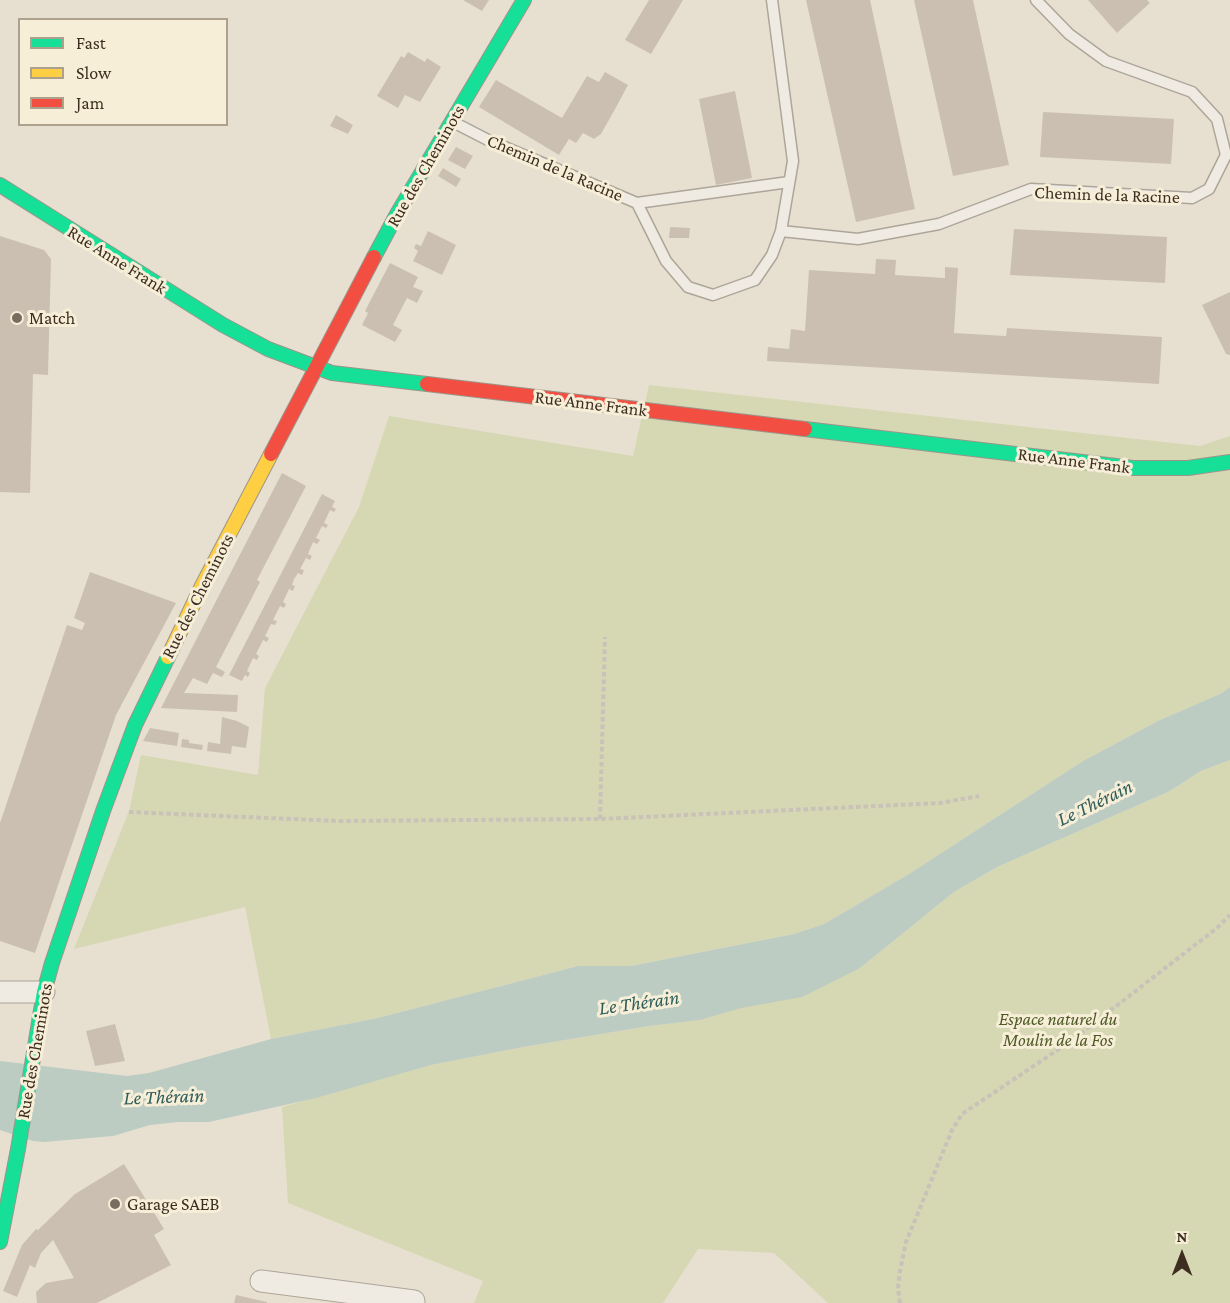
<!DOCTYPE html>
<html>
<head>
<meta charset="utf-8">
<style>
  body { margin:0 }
  #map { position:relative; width:1230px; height:1303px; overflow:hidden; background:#e7e0d1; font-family:"Crimson Pro",serif }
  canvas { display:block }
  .legend { position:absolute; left:18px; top:18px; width:210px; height:108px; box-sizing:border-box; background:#f7eed8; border:2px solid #ada18e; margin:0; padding:8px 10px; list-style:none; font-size:18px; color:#3d2e20 }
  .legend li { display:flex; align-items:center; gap:12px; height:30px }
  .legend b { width:30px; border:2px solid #ada18e }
  .north { position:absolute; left:1152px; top:1225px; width:60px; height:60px; -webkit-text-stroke:4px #f7eed8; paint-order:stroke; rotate:0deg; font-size:16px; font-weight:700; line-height:24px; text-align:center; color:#3d2e20 }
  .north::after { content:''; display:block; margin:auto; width:21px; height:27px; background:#3d2e20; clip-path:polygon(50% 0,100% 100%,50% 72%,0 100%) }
</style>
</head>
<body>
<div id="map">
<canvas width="1230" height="1303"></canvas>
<ul class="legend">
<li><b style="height:8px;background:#16e098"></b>Fast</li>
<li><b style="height:8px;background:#ffcf43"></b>Slow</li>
<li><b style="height:8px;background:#f24e42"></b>Jam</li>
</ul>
<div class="north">N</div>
</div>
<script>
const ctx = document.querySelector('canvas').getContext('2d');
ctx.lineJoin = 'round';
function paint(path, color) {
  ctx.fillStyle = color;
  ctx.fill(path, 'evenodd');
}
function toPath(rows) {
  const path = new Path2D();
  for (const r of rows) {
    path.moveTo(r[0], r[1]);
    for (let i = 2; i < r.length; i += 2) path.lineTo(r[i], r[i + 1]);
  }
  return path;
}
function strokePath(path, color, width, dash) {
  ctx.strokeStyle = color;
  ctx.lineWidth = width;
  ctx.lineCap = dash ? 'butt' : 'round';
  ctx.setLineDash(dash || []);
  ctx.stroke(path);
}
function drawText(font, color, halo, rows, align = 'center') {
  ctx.font = font + ' "Crimson Pro",serif';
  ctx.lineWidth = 6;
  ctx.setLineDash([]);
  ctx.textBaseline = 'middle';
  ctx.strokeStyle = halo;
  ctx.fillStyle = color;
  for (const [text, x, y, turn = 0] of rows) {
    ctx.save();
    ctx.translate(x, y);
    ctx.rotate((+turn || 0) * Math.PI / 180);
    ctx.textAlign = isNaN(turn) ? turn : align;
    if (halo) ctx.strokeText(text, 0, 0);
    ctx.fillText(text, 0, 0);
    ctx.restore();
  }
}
paint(toPath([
  [649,385,1200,446,1230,436,1230,687,1222,693,1158,721,1083,761,909,874,824,924,794,934,631,966,578,966,378,1018,271,1039,245,907,74,949,129,811,141,755,258,775,265,688,359,507,389,416,633,456],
  [1230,760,1230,1303,828,1303,774,1253,698,1249,663,1303,474,1303,483,1281,288,1203,282,1107,431,1065,523,1047,649,1026,700,1020,860,968,954,892,997,867,1170,791,1201,771]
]), '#d6d7b3');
paint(toPath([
  [1230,687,1230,760,1201,771,1170,791,997,867,954,892,860,968,802,997,741,1008,700,1020,649,1026,523,1047,431,1065,316,1098,209,1122,179,1122,150,1125,113,1136,44,1142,33,1141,0,1130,0,1061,127,1076,149,1073,271,1039,378,1018,578,966,631,966,794,934,824,924,909,874,1083,761,1158,721,1222,693]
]), '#bcccc2');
paint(toPath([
  [463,0,489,0,482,11],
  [649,0,683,0,651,54,625,40],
  [806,0,870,0,915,209,856,222],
  [914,0,973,0,1009,165,953,176],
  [1088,0,1147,0,1150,3,1117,33],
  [408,52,425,62,427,58,441,67,420,102,405,95,398,108,377,96,401,56,404,58],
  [605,72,628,85,614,111,601,134,594,139,583,133,576,143,569,139,559,155,479,107,496,80,562,118,587,76,599,82],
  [735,91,752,178,716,185,699,99],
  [1043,112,1174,119,1171,164,1040,157],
  [336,115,353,125,348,134,330,126],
  [456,147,473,156,465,169,448,160],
  [443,168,461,179,456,187,438,176],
  [670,227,690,228,689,238,669,238],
  [1014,229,1167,237,1165,283,1010,275],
  [428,231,456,245,442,275,413,261,418,251,414,248,416,244,421,246],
  [0,236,44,250,51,259,48,375,33,374,30,493,0,492],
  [876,259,896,260,895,275,945,278,945,267,958,268,954,333,1006,336,1007,328,1162,337,1159,384,767,361,768,347,789,349,791,329,805,331,809,270,875,274],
  [390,263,418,277,413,287,423,291,417,303,407,298,393,325,402,330,395,342,362,325,368,313,365,311],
  [1230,292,1230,355,1226,354,1202,305],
  [282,473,306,486,257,580,260,582,216,667,225,672,222,677,213,673,207,684,193,678,184,693,238,695,237,712,161,708],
  [322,494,335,501,332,507,336,509,334,512,330,510,324,523,328,525,326,528,322,526,316,538,320,540,317,544,313,542,308,554,312,556,310,560,306,558,300,569,304,570,302,575,298,573,294,579,292,585,295,586,293,591,289,589,283,602,286,604,284,608,280,606,273,620,277,621,275,625,271,624,265,636,269,638,267,642,263,640,256,654,259,656,257,660,253,658,247,671,250,673,248,677,245,675,242,681,229,675],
  [90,572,176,603,116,715,35,953,0,941,0,823,67,625,82,630,85,623,74,618],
  [222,717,237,721,249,727,246,748,232,746,231,754,207,751,208,742,220,744],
  [150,728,179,733,177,746,143,741],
  [182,739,189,740,189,743,203,745,202,750,181,747],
  [115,1024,125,1061,95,1066,86,1031],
  [124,1164,164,1229,154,1235,171,1265,97,1303,37,1303,36,1292,46,1283,74,1278,53,1240,41,1253,35,1268,30,1265,17,1297,3,1291,22,1245,36,1229,38,1230,75,1194],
  [236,1295,267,1302,267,1303,234,1303]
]), '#cbbfb2');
const lane = toPath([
  [453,122,488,140,637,203,666,261,688,287,713,295,755,280,772,255,781,231,793,161,772,0],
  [637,203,789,182],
  [781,231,858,239,939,224,1031,189,1192,198,1209,189,1226,155,1217,119,1192,92,1106,61,1069,34,1036,0]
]);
const street = toPath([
  [0,992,44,992],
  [261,1281,414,1301]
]);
const fast = toPath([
  [0,185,223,325,268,349,332,373,427,384],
  [374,257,397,214,524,0],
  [805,429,1133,468,1188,468,1230,462],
  [0,1242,18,1149,44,992,52,963,103,811,135,725,168,657]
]);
const slow = toPath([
  [168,657,202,586,271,454]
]);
const jam = toPath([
  [427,384,805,429],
  [271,454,374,257]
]);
strokePath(lane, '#ada599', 13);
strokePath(street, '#ada599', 23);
strokePath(fast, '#9c958a', 16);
strokePath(slow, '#9c958a', 16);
strokePath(jam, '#9c958a', 16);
strokePath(toPath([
  [129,812,338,821,600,819,940,803,979,796],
  [600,819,605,637],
  [900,1303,898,1288,900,1271,906,1242,952,1130,962,1114,1071,1041,1217,928,1230,915]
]), '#c8c2b9', 4, [4.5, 3]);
strokePath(lane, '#efebe3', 10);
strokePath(street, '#efebe3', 21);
strokePath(fast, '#16e098', 14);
strokePath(slow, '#ffcf43', 14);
strokePath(jam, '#f24e42', 14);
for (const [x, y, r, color] of [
  [17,318,6,"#786c5e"],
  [115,1204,6,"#786c5e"]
]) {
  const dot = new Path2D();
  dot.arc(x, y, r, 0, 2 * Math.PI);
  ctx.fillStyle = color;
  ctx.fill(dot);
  strokePath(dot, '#f7eed8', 2);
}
drawText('18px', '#3d2e20', '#f7eed8', [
  ["Rue des Cheminots",426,166,-60],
  ["Chemin de la Racine",555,168,23],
  ["Chemin de la Racine",1107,195,2],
  ["Rue Anne Frank",117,260,32],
  ["Rue Anne Frank",591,404,7],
  ["Rue Anne Frank",1074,461,7],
  ["Rue des Cheminots",198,596,-63],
  ["Rue des Cheminots",35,1051,-80]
]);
drawText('18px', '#3d2e20', '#f7eed8', [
  ["Match",29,318],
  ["Garage SAEB",127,1204]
], 'left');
drawText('italic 18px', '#4d5a26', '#f7eed8', [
  ["Espace naturel du",1058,1019],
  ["Moulin de la Fos",1058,1040]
]);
drawText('italic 20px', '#2f5d5a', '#f7eed8', [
  ["Le Thérain",1095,803,-26],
  ["Le Thérain",639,1003,-8],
  ["Le Thérain",164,1097,-2]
]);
</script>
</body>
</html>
